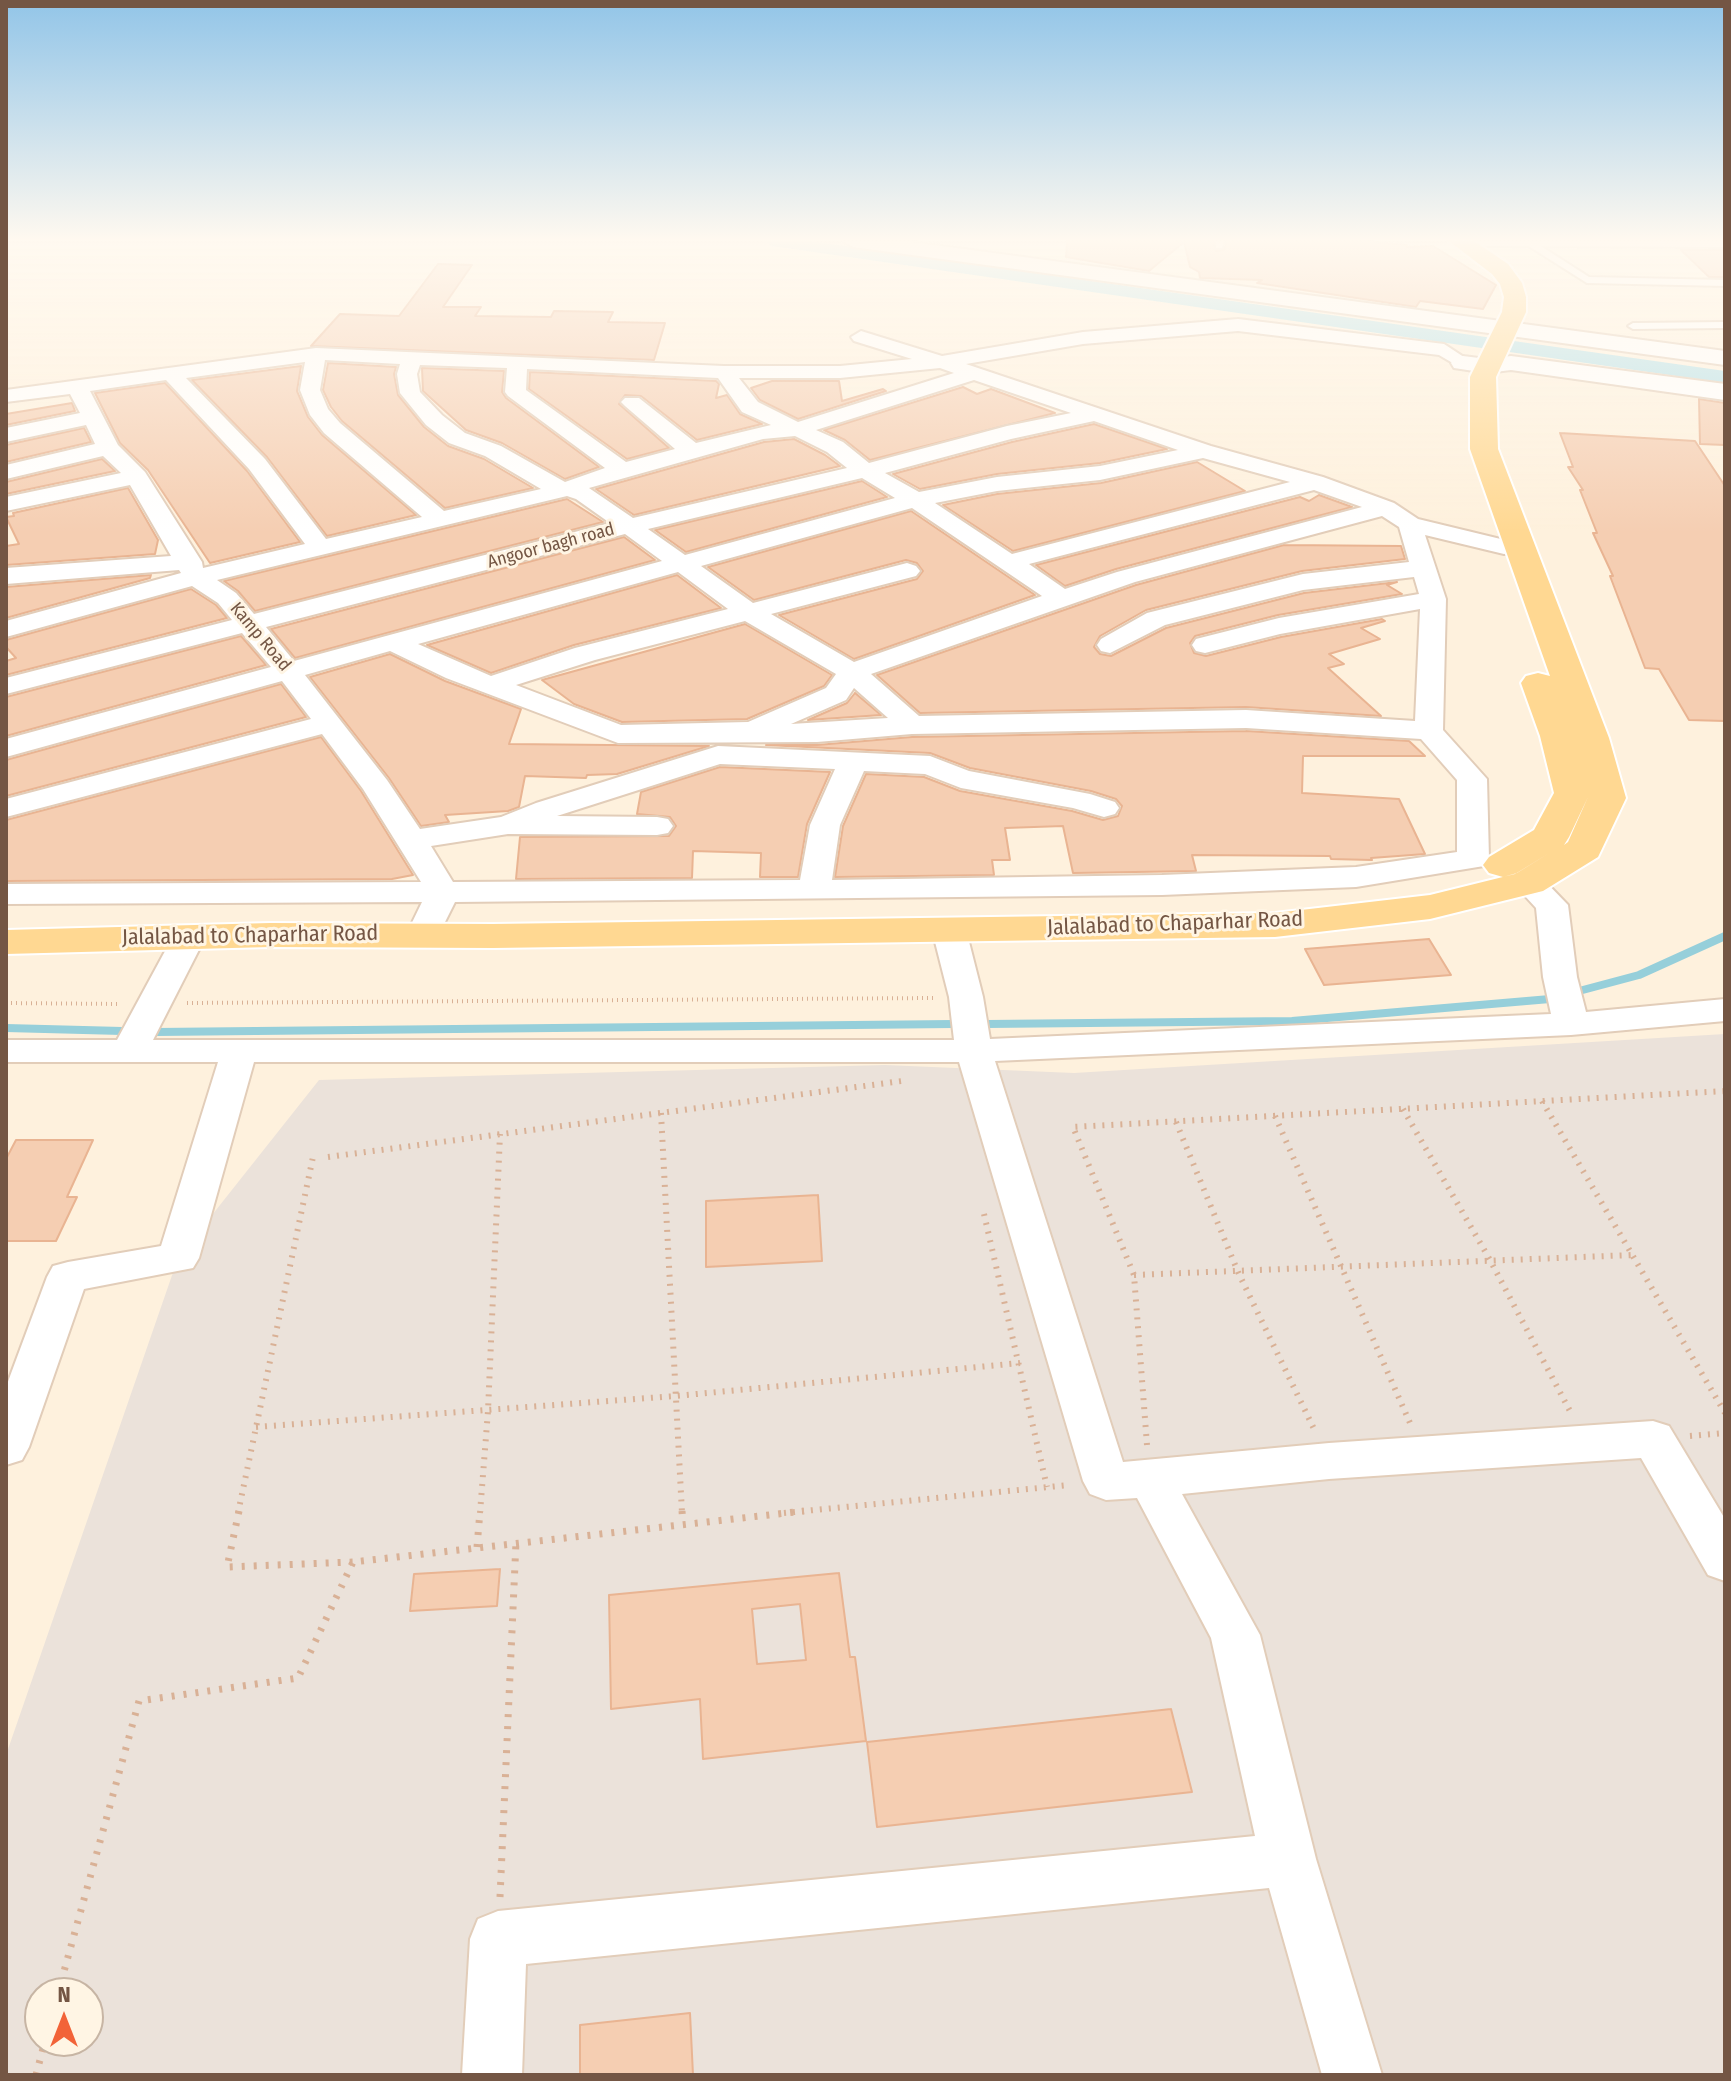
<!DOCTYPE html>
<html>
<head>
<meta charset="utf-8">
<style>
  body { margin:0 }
  #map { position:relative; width:1731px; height:2081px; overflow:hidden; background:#fef1dd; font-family:"Fira Sans Condensed",sans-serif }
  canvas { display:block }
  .frame { position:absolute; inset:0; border:8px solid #745644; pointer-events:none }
  .north { position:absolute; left:24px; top:1977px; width:80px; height:80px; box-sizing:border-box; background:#fff5e4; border:2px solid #c7b5a4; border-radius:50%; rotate:0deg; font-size:22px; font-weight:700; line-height:32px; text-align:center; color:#745644 }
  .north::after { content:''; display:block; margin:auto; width:28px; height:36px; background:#f26338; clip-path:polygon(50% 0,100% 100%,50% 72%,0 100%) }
</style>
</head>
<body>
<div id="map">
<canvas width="1731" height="2081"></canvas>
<div class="frame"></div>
<div class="north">N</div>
</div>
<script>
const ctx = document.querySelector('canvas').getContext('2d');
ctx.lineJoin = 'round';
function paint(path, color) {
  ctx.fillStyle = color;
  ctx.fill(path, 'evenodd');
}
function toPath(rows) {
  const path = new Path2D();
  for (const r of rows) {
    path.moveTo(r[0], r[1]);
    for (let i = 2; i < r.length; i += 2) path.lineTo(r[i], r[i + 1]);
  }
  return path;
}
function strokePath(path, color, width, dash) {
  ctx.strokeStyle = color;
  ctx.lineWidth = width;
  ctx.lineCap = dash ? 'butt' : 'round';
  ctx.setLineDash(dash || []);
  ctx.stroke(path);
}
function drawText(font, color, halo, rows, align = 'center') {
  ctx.font = font + ' "Fira Sans Condensed",sans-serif';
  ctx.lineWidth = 6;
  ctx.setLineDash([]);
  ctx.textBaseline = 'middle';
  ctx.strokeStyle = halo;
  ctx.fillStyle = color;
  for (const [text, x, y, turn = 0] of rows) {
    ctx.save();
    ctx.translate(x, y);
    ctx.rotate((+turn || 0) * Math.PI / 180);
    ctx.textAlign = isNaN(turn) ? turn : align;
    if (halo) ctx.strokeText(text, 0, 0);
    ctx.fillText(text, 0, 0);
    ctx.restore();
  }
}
paint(toPath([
  [1725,1034,1725,2075,6,2075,6,1755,178,1258,319,1080,885,1065,1074,1073],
  [40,1993,88,1993,88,2041,40,2041]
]), '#ebe2da');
strokePath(toPath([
  [1579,991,1639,975,1725,936],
  [987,1024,1292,1021,1550,999],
  [6,1028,122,1031],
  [156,1032,953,1024]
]), '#96cfda', 8);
paint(toPath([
  [764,241,810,241,1725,371,1725,383,772,246,764,241]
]), '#b1dfe8');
const building = toPath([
  [1067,241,1213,241,1216,251,1224,250,1227,241,1365,241,1407,245,1407,247,1433,246,1496,285,1483,309,1420,301,1416,307,1257,283,1262,280,1200,278,1199,272,1190,267,1184,242,1149,271,1066,257,1067,241],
  [1681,250,1725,250,1725,277,1709,277,1681,250],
  [438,264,472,265,443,307,481,307,475,316,551,317,554,311,613,312,608,322,665,323,654,360,311,346,340,314,399,316,438,264],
  [328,363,396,367,394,374,398,395,424,427,448,446,484,459,533,488,445,508,342,421,331,407,323,390,328,363],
  [301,366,297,391,308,417,322,435,416,515,327,536,267,457,192,380,301,366],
  [422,368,504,371,502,392,506,398,599,467,565,479,502,443,466,430,423,391,422,368],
  [530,372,716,381,719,384,716,398,727,395,740,414,762,424,697,440,641,396,625,395,619,404,669,448,627,459,529,389,530,372],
  [772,381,839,381,842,401,883,389,886,391,798,419,760,400,751,388,772,381],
  [165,383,247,471,300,542,210,563,148,470,120,443,95,393,165,383],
  [963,387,977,394,991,389,1055,413,870,460,845,440,824,430,963,387],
  [1699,399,1725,403,1725,445,1700,444,1699,399],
  [72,403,75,411,6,425,6,414,72,403],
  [1094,424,1167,449,1100,463,997,474,920,489,893,474,1012,442,1094,424],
  [84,428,91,442,6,462,6,445,84,428],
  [1560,433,1695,441,1725,486,1725,721,1689,720,1659,669,1645,668,1610,576,1613,576,1593,533,1597,533,1580,490,1583,490,1568,467,1573,467,1560,433],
  [794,439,825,455,840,466,634,515,596,489,764,442,794,439],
  [102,459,115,471,6,494,6,482,102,459],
  [1197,462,1245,491,1013,551,943,505,997,494,1101,483,1197,462],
  [862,481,887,497,686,552,655,530,862,481],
  [128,488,158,540,155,554,6,565,6,546,19,544,6,517,14,516,13,513,128,488],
  [1319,495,1352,507,1116,569,1065,586,1036,565,1300,497,1309,501,1319,495],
  [567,499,603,522,255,611,238,591,224,581,567,499],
  [911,511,1035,595,854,659,779,615,917,579,923,571,917,563,906,560,754,600,708,567,911,511],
  [624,537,655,560,295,658,271,629,624,537],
  [1284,545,1401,546,1405,559,1302,571,1146,610,1100,636,1094,647,1100,654,1111,656,1166,628,1304,593,1397,582,1387,585,1402,594,1278,615,1195,636,1190,643,1194,653,1206,656,1281,637,1382,619,1385,621,1361,628,1380,639,1329,654,1344,664,1328,668,1381,716,1246,707,920,713,877,675,1136,585,1284,545],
  [151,575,150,578,6,618,6,587,151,575],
  [677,575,721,608,574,645,491,673,427,645,677,575],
  [191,589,216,605,227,618,6,675,6,661,16,658,6,647,6,640,191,589],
  [745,624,832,675,824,686,747,719,622,722,574,704,542,680,745,624],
  [241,636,266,665,6,736,6,697,241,636],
  [390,654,445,681,521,709,509,744,709,746,617,774,587,775,586,778,525,776,519,807,508,811,445,815,449,822,421,826,389,778,310,677,390,654],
  [281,684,306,717,6,796,6,760,281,684],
  [855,693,881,715,808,720,847,703,855,693],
  [1246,731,1409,741,1425,756,1303,756,1302,793,1399,799,1425,854,1371,858,1372,860,1331,859,1330,856,1192,855,1196,871,1073,873,1063,826,1005,828,1010,860,992,860,994,875,835,877,843,826,866,774,924,777,960,791,1072,811,1103,820,1118,816,1122,806,1116,799,1091,791,970,768,930,753,766,745,817,745,912,737,1246,731],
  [321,737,361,791,413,875,392,879,6,881,6,820,321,737],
  [720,767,830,772,807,824,798,877,760,877,761,853,693,851,692,878,516,879,520,837,669,836,676,826,670,817,637,814,641,792,720,767],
  [1429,939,1451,975,1324,985,1305,949,1429,939],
  [16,1140,93,1140,67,1197,77,1197,56,1241,6,1241,6,1159,16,1140],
  [818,1195,822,1261,706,1267,706,1201,818,1195],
  [500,1569,497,1606,410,1611,414,1574,500,1569],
  [839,1573,850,1657,855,1657,866,1741,703,1759,700,1699,611,1709,609,1595,839,1573],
  [800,1604,806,1660,757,1664,752,1609,800,1604],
  [1171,1709,1192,1792,877,1827,867,1742,1171,1709],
  [690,2013,693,2075,580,2075,580,2025,690,2013]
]);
paint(building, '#f5ceb2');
strokePath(building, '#e9b492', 2);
const service = toPath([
  [1216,241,1224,241,1222,248,1216,248,1216,241],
  [1527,241,1533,241,1589,277,1725,280,1725,286,1587,283,1527,245,1527,241],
  [1725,322,1725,328,1633,329,1628,326,1633,323,1725,322]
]);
const minor = toPath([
  [1471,241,1725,241,1725,247,1479,246,1471,241],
  [1238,319,1444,344,1473,363,1463,369,1439,355,1238,331,1083,344,966,364,1211,446,1323,477,1394,503,1418,519,1513,542,1516,547,1513,552,1504,554,1425,535,1446,599,1443,730,1487,779,1489,859,1484,866,1356,887,1162,895,455,902,435,942,423,945,411,942,406,935,422,902,6,904,6,884,421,882,363,789,322,734,6,817,6,799,311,719,282,681,6,757,6,739,271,667,242,633,6,694,6,678,232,620,218,603,192,586,6,637,6,621,181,573,179,570,6,584,6,568,171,556,130,485,6,511,6,497,121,473,103,456,6,479,6,465,95,444,86,425,6,442,6,428,80,413,70,394,6,402,6,390,316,348,724,366,840,366,912,359,854,341,851,337,861,331,942,356,1083,332,1238,319],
  [325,360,400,364,397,374,400,393,426,425,449,443,485,456,541,489,444,511,340,423,328,409,320,390,325,360],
  [305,362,300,390,310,415,324,433,422,517,326,539,265,459,186,378,305,362],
  [420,365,507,368,505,392,508,396,605,468,565,482,501,446,465,433,442,415,420,392,417,374,420,365],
  [940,368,954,373,798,422,758,402,739,378,840,378,940,368],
  [527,369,718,378,742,412,771,425,696,443,639,398,625,398,621,402,625,406,675,449,626,462,526,390,527,369],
  [166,380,249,469,305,544,203,568,202,562,145,472,118,445,90,391,166,380],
  [974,380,1071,413,1007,426,869,463,843,442,816,430,974,380],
  [1094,421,1178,450,1100,466,997,477,919,492,885,473,1011,439,1094,421],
  [795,436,827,452,847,468,633,518,589,488,763,439,795,436],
  [1203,458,1290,482,1012,554,935,503,997,491,1100,480,1203,458],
  [862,478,895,498,685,555,648,529,862,478],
  [1314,490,1362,507,1117,572,1065,589,1029,564,1314,490],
  [567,496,576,499,610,523,254,614,236,593,217,580,567,496],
  [912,508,1042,596,854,662,771,614,916,576,920,571,916,566,907,563,753,603,701,566,912,508],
  [1382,516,1399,527,1409,562,1303,574,1147,613,1101,639,1097,645,1101,651,1110,653,1165,625,1303,590,1414,577,1419,594,1279,618,1196,639,1192,645,1196,651,1205,653,1280,634,1420,609,1415,721,1246,710,919,716,871,674,1135,582,1382,516],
  [625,534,662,561,294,661,266,627,625,534],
  [678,572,728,609,575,648,491,676,418,644,678,572],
  [745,621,836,674,826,688,748,722,621,725,516,685,595,660,745,621],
  [390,651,446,678,618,743,817,742,912,734,1246,728,1421,739,1457,780,1457,852,1356,867,1162,875,832,880,840,825,864,771,925,774,961,788,1073,808,1104,817,1115,814,1119,808,1115,802,1090,794,969,771,930,756,718,746,536,803,501,817,420,829,387,780,305,675,390,651],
  [854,688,888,718,791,724,846,700,854,688],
  [720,764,835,769,810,825,800,880,453,882,431,846,508,834,657,835,668,833,673,826,668,819,657,817,557,816,720,764],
  [1529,873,1540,876,1568,905,1577,977,1586,1012,1725,999,1725,1021,1571,1035,995,1061,1123,1462,1329,1443,1653,1421,1669,1426,1725,1519,1725,1581,1708,1575,1641,1458,1329,1479,1182,1494,1260,1635,1316,1859,1382,2075,1322,2075,1269,1888,526,1964,522,2075,462,2075,470,1939,478,1919,498,1911,1255,1836,1211,1638,1137,1498,1106,1500,1090,1494,1083,1481,959,1062,254,1062,199,1258,193,1268,84,1289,29,1447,22,1460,6,1465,6,1387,47,1277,53,1266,68,1262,161,1246,218,1062,6,1062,6,1040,117,1040,177,929,189,926,201,929,206,936,153,1040,954,1040,949,997,932,930,937,923,949,920,961,923,966,930,983,997,990,1039,1551,1014,1543,977,1536,908,1513,883,1518,876,1529,873]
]);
const tertiary = toPath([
  [843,241,904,241,1725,351,1725,365,853,247,843,241],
  [1463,356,1487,359,1511,356,1725,384,1725,400,1511,370,1487,373,1454,368,1451,363,1454,358,1463,356]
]);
const primary = toPath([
  [1449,241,1474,241,1508,264,1522,283,1526,297,1526,312,1496,377,1498,449,1609,738,1626,798,1598,857,1543,891,1430,919,1275,937,493,948,270,947,6,954,6,930,270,923,493,924,1275,913,1430,895,1515,874,1551,852,1517,873,1503,877,1489,873,1483,865,1489,857,1534,830,1554,793,1540,736,1521,683,1526,676,1538,673,1550,676,1470,449,1470,377,1502,312,1504,297,1500,284,1492,274,1449,241],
  [1588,797,1568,842,1564,845,1569,837,1588,797]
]);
strokePath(service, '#e2cdb9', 4);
strokePath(minor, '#e2cdb9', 4);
strokePath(tertiary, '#e2cdb9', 4);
strokePath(primary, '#fff', 4);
strokePath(toPath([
  [6,1003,121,1004],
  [187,1003,933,998]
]), '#d9b196', 4, [1, 4]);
strokePath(toPath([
  [1542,1101,1725,1413],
  [1403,1109,1490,1260,1571,1413],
  [661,1113,682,1513],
  [1275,1116,1410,1423],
  [1176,1122,1238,1272,1315,1431],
  [328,1157,902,1081],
  [984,1214,1047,1487],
  [1134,1275,1632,1255],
  [256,1427,676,1396,1020,1363],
  [1690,1436,1725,1433],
  [1147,1445,1134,1275,1073,1127,1725,1091],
  [238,1513,313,1157],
  [480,1513,488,1411,500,1134],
  [784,1513,1069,1485]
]), '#d9b196', 6, [2, 7]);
strokePath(toPath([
  [239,1511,227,1567,353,1562],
  [682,1511,683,1523],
  [477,1547,480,1511],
  [500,1897,516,1542],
  [58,1993,139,1701,298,1678,353,1562,804,1511],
  [36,2075,45,2041]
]), '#d9b196', 7, [3, 9]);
paint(service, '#fff');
paint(minor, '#fff');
paint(tertiary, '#fff');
paint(primary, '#ffd892');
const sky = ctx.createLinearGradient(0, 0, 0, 533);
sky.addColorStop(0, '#92c5e8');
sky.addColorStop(0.45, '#fff9f0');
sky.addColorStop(1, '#fff9f000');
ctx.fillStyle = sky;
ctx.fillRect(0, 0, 1731, 533);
drawText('18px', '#745644', '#fff5e4', [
  ["Angoor bagh road",551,546,-15],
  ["Kamp Road",260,637,50]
]);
drawText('22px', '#745644', '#fff5e4', [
  ["Jalalabad to Chaparhar Road",1175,924,-2],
  ["Jalalabad to Chaparhar Road",250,936,-1]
]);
</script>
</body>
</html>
